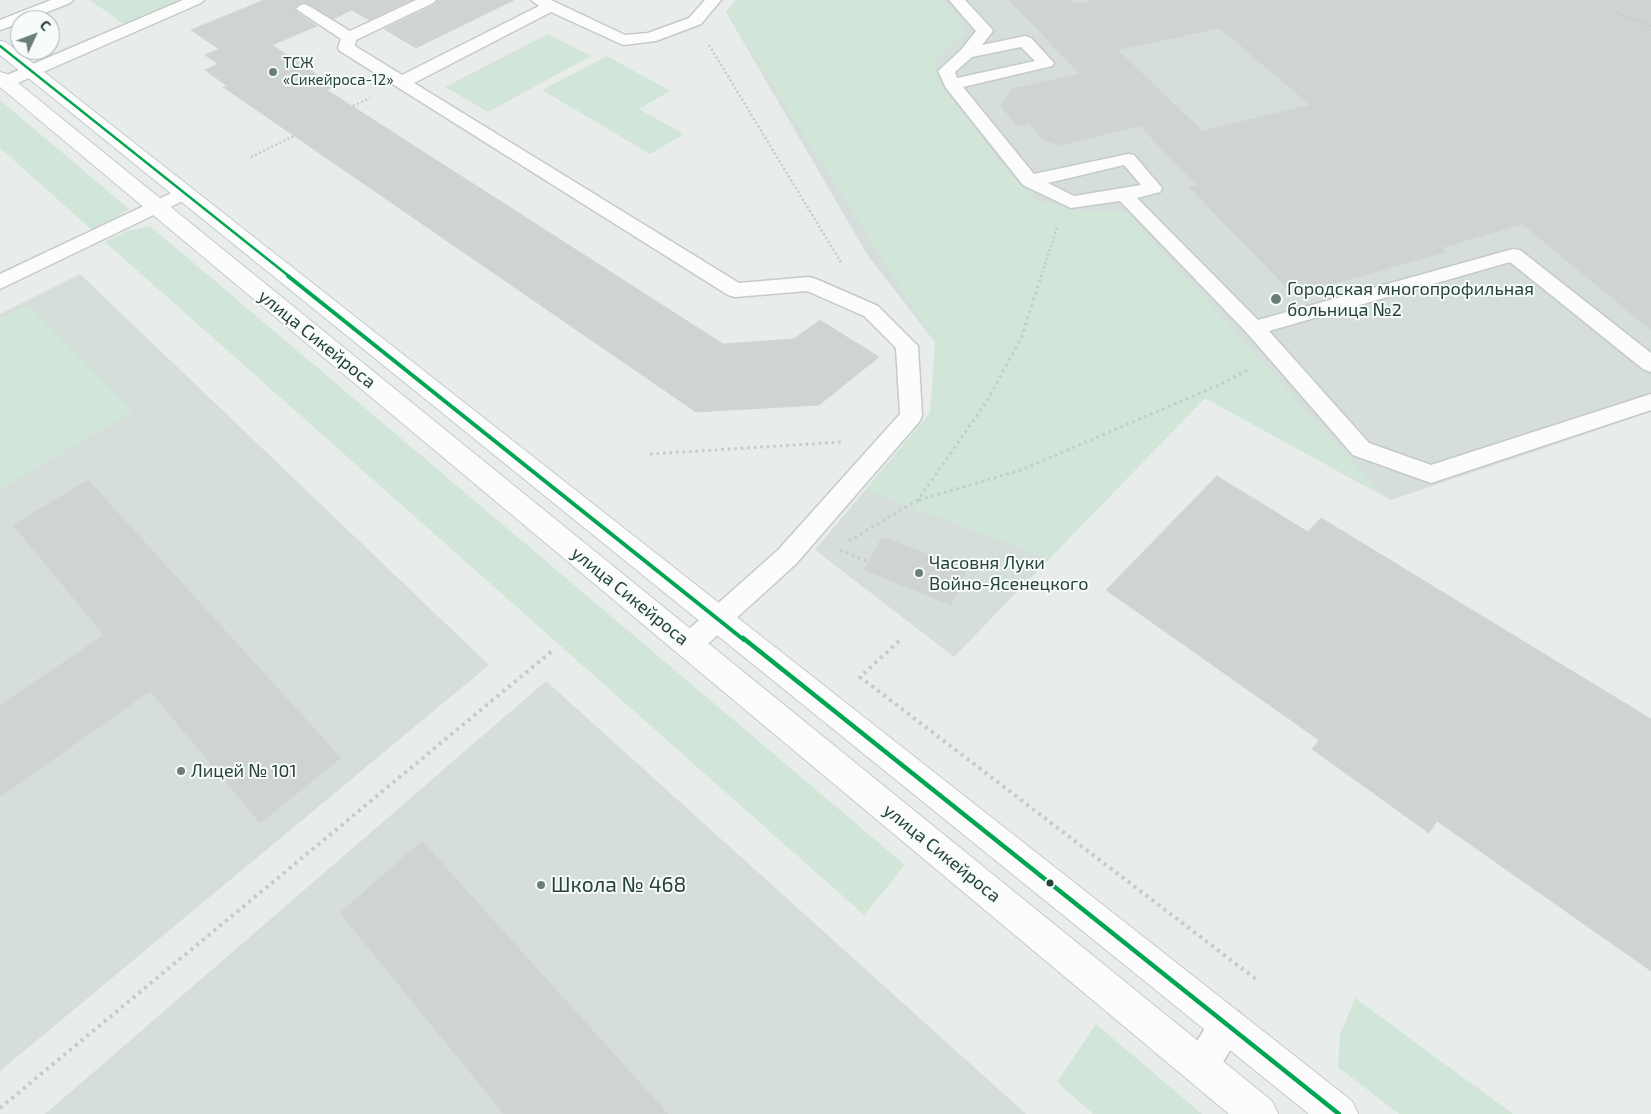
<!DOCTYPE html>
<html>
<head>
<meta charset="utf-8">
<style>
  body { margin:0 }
  #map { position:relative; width:1651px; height:1114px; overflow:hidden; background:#e8edeb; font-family:"Exo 2",sans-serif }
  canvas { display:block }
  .north { position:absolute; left:10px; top:10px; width:50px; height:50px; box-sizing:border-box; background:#f7fbf9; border:1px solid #a3b1ad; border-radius:50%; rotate:47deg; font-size:14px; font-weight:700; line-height:20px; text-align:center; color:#24423a }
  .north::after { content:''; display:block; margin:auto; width:18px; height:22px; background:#697e78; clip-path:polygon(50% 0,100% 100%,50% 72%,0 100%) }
</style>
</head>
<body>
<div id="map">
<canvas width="1651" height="1114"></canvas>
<div class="north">С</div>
</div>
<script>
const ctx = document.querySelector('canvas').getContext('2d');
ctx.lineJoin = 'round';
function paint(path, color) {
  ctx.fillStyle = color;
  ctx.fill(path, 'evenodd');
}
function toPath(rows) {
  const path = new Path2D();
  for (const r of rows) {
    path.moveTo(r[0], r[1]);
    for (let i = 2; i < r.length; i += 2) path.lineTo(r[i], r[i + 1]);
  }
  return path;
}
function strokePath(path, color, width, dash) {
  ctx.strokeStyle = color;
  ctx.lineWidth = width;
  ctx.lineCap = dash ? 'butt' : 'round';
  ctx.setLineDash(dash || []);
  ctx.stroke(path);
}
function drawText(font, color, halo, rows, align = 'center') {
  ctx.font = font + ' "Exo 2",sans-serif';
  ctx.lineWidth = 4;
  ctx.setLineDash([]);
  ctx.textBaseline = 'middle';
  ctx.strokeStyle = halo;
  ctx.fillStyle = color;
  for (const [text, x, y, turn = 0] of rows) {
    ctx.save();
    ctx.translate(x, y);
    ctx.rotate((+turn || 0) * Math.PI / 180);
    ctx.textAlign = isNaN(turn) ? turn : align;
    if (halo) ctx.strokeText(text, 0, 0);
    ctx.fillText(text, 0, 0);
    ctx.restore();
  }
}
paint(toPath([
  [736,0,1651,0,1651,412,1391,500,1205,398,954,657,815,550,933,409,935,342,868,256,726,12],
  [80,274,489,665,0,1071,0,314],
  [546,681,1026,1114,45,1114]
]), '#d6dedb');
paint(toPath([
  [90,0,186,0,125,25],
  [736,0,944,0,959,16,964,34,933,61,942,87,1002,165,1032,198,1074,211,1127,212,1383,496,1205,398,1049,559,866,490,930,413,935,342,726,12],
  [548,34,591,56,488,112,445,87],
  [607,56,670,91,639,109,684,134,650,154,542,90],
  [0,100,129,209,112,220,92,230,0,148],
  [150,226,905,865,864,915,105,242,127,231],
  [27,305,133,412,0,489,0,318],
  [1355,998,1513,1114,1399,1114,1338,1067,1340,1035],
  [1096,1024,1202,1114,1093,1114,1057,1082]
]), '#d1e6d8');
const building = toPath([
  [264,0,412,0,369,20,352,10,333,19,303,2,298,5,295,11,317,26,272,45,334,86,327,90,723,344,794,339,820,320,879,357,819,405,696,412,223,87,227,86,205,70,218,64,205,55,219,49,191,30,264,0],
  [438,0,514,0,416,48,384,29,434,5,438,0],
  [1009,0,1070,0,1074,4,1095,0,1651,0,1651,330,1522,224,1441,248,1446,252,1301,293,1288,289,1189,187,1197,185,1140,126,1061,145,1043,140,1029,123,1017,126,1001,106,1012,89,1080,74,1009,0],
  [1220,28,1241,46,1310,105,1202,131,1118,50,1220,28],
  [1217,476,1308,532,1321,518,1651,719,1651,971,1437,821,1429,833,1312,749,1319,740,1106,590,1217,476],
  [88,480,341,758,260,823,150,691,0,797,0,705,104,635,13,525,88,480],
  [882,537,967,569,951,605,864,570,882,537],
  [422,841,668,1114,504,1114,340,913,422,841]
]);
paint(building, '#cfd4d2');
strokePath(building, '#d1d6d4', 1);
const service = toPath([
  [51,0,73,0,70,3,27,20,20,20,20,23,0,30,0,20,51,0],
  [183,0,204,0,201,3,11,86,0,86,0,78,183,0],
  [416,0,436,0,433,3,356,40,355,46,402,75,539,6,531,0,551,0,625,35,648,33,689,18,705,0,721,0,701,24,656,41,623,45,551,12,414,83,739,283,809,277,816,279,878,306,918,346,922,416,919,422,796,564,698,653,689,657,680,653,676,645,680,637,778,550,900,414,896,348,864,316,807,291,735,297,728,295,340,51,338,48,341,39,296,9,299,6,304,4,309,6,350,31,416,0],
  [949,0,965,0,991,28,993,31,982,45,1025,36,1031,38,1054,63,1052,66,963,87,1034,174,1128,154,1134,155,1162,188,1160,192,1137,198,1258,320,1513,249,1520,250,1651,353,1651,372,1643,369,1510,262,1269,331,1369,443,1431,465,1651,394,1651,410,1431,483,1353,455,1247,333,1120,201,1071,208,1023,185,946,88,938,71,961,50,976,31,949,0],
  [1021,47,1035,61,957,78,955,72,972,57,1021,47],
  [1124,165,1141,185,1074,196,1048,183,1124,165],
  [184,187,191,189,193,193,191,197,0,289,0,274,184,187],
  [1227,1007,1239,1012,1244,1024,1239,1036,1213,1078,1201,1083,1189,1078,1184,1066,1189,1054,1215,1012,1227,1007]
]);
const tertiary = toPath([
  [0,41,6,42,1352,1101,1358,1114,1309,1114,0,55,0,41],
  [0,72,7,74,1272,1101,1278,1114,1229,1114,0,87,0,72]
]);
strokePath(service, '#c5cac8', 3);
strokePath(tertiary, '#c5cac8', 2);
strokePath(toPath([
  [1616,13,1651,26],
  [709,45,842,264],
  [353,106,370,98],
  [251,157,294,136],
  [1041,277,1057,227]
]), '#c3ccca', 2.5, [2, 2.5]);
strokePath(toPath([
  [650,454,841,442],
  [919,500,1021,470,1221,384,1249,369],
  [849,541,918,500,987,401,1022,336,1041,276],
  [840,550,869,562]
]), '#c3ccca', 3, [2.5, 4]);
strokePath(toPath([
  [899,641,860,677,1257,980],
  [0,1108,552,651]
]), '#c3ccca', 4, [3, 4.5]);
paint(service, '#fcfcfc');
paint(tertiary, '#fcfcfc');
strokePath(toPath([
  [0,46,290,277]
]), '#00a651', 2.5);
strokePath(toPath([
  [288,276,744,640]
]), '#00a651', 4);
strokePath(toPath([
  [743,638,1339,1114]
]), '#00a651', 4.5);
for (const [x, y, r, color] of [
  [273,72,5,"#697e78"],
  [1276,299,6,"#697e78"],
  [919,573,5,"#697e78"],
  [181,771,5,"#697e78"],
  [1050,883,4.5,"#24423a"],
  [541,885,5,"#697e78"]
]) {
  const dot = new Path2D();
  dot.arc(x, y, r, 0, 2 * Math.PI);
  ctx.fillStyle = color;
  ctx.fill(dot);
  strokePath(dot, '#f7fbf9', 2);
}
drawText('15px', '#24423a', '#f7fbf9', [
  ["ТСЖ",283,63],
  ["«Сикейроса-12»",283,80]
], 'left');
drawText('18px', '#24423a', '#f7fbf9', [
  ["Городская многопрофильная",1287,289],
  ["больница №2",1287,310],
  ["Часовня Луки",929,563],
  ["Войно-Ясенецкого",929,584],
  ["Лицей № 101",191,771]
], 'left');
drawText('18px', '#24423a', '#f7fbf9', [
  ["улица Сикейроса",317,339,39],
  ["улица Сикейроса",630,596,39],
  ["улица Сикейроса",942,853,39]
]);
drawText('21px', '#24423a', '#f7fbf9', [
  ["Школа № 468",551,885]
], 'left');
</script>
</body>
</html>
